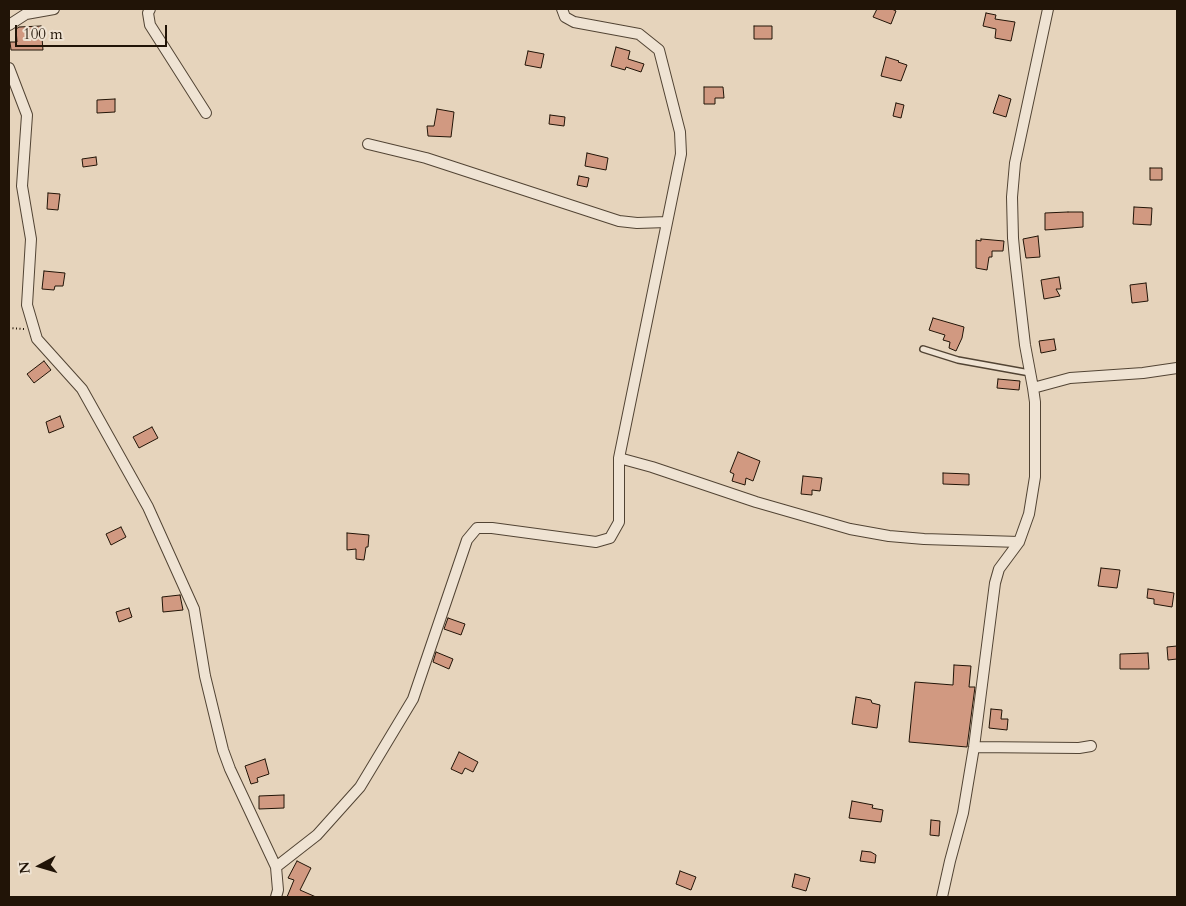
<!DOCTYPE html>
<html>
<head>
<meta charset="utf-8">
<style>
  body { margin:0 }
  #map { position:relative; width:1186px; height:906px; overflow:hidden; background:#e6d4bc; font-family:Cardo,serif }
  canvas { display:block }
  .frame { position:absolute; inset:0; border:10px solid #211407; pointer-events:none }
  .north { position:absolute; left:15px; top:841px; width:50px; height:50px; -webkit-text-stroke:4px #efe3d3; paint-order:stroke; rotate:264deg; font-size:14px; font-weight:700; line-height:20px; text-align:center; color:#211407 }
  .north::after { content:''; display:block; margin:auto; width:18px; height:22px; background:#211407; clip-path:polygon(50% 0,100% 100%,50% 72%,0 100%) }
  .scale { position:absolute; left:15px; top:25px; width:152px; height:22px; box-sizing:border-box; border:2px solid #211407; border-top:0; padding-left:6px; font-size:15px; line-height:18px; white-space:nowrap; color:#211407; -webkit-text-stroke:4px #efe3d3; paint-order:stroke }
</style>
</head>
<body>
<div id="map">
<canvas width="1186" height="906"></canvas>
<div class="frame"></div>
<div class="north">N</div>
<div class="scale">100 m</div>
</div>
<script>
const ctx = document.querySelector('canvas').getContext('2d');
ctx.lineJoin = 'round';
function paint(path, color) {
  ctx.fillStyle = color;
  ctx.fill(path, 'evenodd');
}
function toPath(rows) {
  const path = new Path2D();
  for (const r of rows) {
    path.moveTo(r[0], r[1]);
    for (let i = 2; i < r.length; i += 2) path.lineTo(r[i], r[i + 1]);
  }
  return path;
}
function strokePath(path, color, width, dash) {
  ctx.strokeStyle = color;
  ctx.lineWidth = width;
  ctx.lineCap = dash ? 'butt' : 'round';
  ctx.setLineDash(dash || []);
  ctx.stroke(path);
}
const building = toPath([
  [877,9,892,9,896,11,891,24,873,17,877,9],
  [986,13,996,15,995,19,1015,22,1011,41,995,38,996,29,983,26,986,13],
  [41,26,43,50,11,50,10,42,17,42,16,29,19,27,41,26],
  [754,26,772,26,772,39,754,39,754,26],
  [616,47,630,51,628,59,644,64,641,72,626,67,625,70,611,66,616,47],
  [528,51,544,54,541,68,525,65,528,51],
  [886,57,899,61,898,62,907,65,901,81,881,76,886,57],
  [704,87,723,87,724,98,715,98,715,104,704,104,704,87],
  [999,95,1011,99,1006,117,993,113,999,95],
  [115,99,115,112,97,113,97,100,115,99],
  [896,103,904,105,901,118,893,116,896,103],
  [437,109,454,112,451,137,428,136,427,126,434,126,437,109],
  [550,115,565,117,564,126,549,124,550,115],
  [587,153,608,158,606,170,585,166,587,153],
  [96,157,97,165,83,167,82,159,96,157],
  [1150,168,1162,168,1162,180,1150,180,1150,168],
  [579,176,589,178,587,187,577,185,579,176],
  [48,193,60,194,58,210,47,209,48,193],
  [1134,207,1152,208,1151,225,1133,224,1134,207],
  [1068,212,1083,212,1083,227,1045,230,1045,213,1068,212],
  [1038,236,1040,257,1026,258,1023,239,1038,236],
  [981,239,1004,241,1003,251,992,251,992,257,989,257,987,270,976,268,976,240,981,241,981,239],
  [44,271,65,273,63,286,55,286,54,290,42,289,44,271],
  [1059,277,1061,289,1056,289,1060,296,1044,299,1041,280,1059,277],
  [1146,283,1148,301,1132,303,1130,285,1146,283],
  [933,318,964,327,962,338,956,351,949,348,950,342,943,340,945,335,929,330,933,318],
  [1054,339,1056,350,1041,353,1039,341,1054,339],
  [44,361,51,370,34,383,27,374,44,361],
  [998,379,1020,381,1019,390,997,388,998,379],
  [60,416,64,427,49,433,46,422,60,416],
  [152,427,158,438,139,448,133,437,152,427],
  [738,452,760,461,753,481,746,478,745,485,732,481,734,474,730,472,738,452],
  [943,473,969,474,969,485,943,484,943,473],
  [803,476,822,478,820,491,812,490,812,495,801,494,803,476],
  [121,527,126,537,111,545,106,534,121,527],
  [347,533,369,535,368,547,366,547,364,560,356,559,356,549,347,550,347,533],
  [1101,568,1120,570,1117,588,1098,586,1101,568],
  [1148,589,1174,593,1172,607,1154,604,1154,599,1147,598,1148,589],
  [180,595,183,610,163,612,162,597,180,595],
  [129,608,132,617,119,622,116,612,129,608],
  [448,618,465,624,461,635,444,629,448,618],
  [1177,646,1177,659,1168,660,1167,647,1177,646],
  [436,652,453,659,449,669,433,662,436,652],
  [1148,653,1149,669,1120,669,1120,654,1148,653],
  [954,665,971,666,969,687,975,687,967,747,909,742,915,682,953,685,954,665],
  [856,697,871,700,872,703,880,705,877,728,852,724,856,697],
  [991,709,1002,710,1001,719,1008,719,1007,730,989,728,991,709],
  [459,752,478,762,473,772,465,768,462,774,451,769,459,752],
  [265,759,269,774,257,778,258,782,251,784,245,766,265,759],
  [284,795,284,808,259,809,259,796,284,795],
  [852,801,873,805,872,808,883,810,881,822,849,818,852,801],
  [931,820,940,821,939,836,930,835,931,820],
  [862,851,871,852,876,855,875,863,860,861,862,851],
  [297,861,311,868,300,890,316,897,287,897,294,880,288,878,297,861],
  [680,871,696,877,691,890,676,884,680,871],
  [795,874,810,878,806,891,792,887,795,874]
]);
paint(building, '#d19981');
strokePath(building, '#211407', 1);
const service = toPath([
  [923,349,958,360,1030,373]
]);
const minor = toPath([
  [150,9,148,13,150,25,206,113],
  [9,25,26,14,54,9],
  [9,68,27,115,22,186,31,239,27,305,37,339,82,389,148,507,194,609,205,676,223,750,230,769,276,867,278,890,276,897],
  [368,144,426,158,619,221,637,223,667,222],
  [1033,388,1025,345,1015,259,1013,238,1012,197,1015,163,1048,9],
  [619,458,652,467,756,502,850,529,889,536,924,539,1019,542],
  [974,747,1079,748,1091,746],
  [276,867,317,835,360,787,413,699,467,540,477,528,492,528,596,542,610,538,619,522,619,458,681,154,680,132,659,50,639,34,574,22,565,17,562,9],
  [942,897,950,861,963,813,974,747,995,583,999,569,1019,542,1029,514,1035,477,1035,402,1033,388,1070,378,1143,373,1177,368]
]);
strokePath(service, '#524434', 8);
strokePath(minor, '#524434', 12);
strokePath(toPath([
  [9,328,24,329]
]), '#211407', 2, [1, 2.5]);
strokePath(service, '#efe3d3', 5);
strokePath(minor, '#efe3d3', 10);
</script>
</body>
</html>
